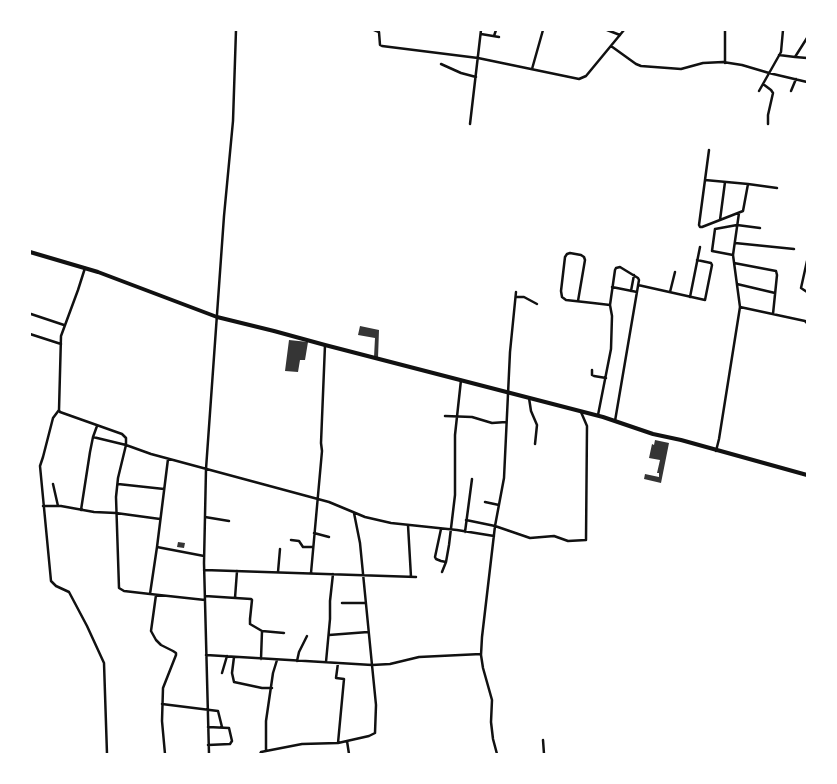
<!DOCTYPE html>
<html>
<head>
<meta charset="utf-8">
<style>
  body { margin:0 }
  #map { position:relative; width:837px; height:784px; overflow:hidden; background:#fff; font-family:"Alegreya Sans",sans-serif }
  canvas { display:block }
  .frame { position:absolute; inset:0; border:31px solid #fff; pointer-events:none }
</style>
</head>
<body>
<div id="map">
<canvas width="837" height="784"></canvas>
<div class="frame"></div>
</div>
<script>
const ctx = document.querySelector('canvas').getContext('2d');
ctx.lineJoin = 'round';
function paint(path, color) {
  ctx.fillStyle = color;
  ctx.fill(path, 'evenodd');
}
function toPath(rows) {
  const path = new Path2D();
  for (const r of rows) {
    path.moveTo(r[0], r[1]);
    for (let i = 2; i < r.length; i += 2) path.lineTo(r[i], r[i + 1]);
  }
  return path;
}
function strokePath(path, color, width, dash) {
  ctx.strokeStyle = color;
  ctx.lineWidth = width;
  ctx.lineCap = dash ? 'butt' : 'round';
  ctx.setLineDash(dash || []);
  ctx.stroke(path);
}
paint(toPath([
  [360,326,379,330,378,358,374,357,375,338,358,335],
  [289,340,308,342,305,360,300,360,298,372,285,371],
  [655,440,669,443,661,483,644,479,645,474,659,477,659,473,657,473,660,460,649,458,652,444,654,445],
  [178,542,185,543,184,548,177,547]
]), '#353535');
strokePath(toPath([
  [374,30,379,32,380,45,382,46,478,58,579,79,586,76,624,30],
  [607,30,620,35],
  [481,34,499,37],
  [494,36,496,30],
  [611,46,636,64,641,66,681,69,703,63,723,62,742,65,769,73,807,82],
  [779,55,795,57,807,38],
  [795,57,807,58],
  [725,63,725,30],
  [441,64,461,73,476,77],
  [532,69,543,30],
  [763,84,771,90,773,93,768,115,768,124],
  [759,91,781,52,783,30],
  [791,91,796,79],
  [470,124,481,30],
  [705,180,748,184,743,211,702,227,700,227,699,225,709,150],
  [748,184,777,188],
  [720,220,725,182],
  [735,243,794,249],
  [733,255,712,251,715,229,737,225,760,228],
  [807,261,801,288,807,292],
  [734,263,776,271,777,275,773,314],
  [85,268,78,290,61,336,59,410,60,412,122,434,126,438,126,445,118,478,116,497,119,588,124,591,150,594],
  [737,284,775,293],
  [638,285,705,300,712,265,711,263,697,260],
  [612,287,637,292],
  [631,291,634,275],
  [670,292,675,272],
  [516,297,524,297,537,304],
  [690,297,700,247],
  [578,301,585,260,584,257,581,255,570,253,567,254,565,257,561,291,562,297,566,300,593,303,610,305],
  [740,307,805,321,807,323],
  [31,314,64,325],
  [30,334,61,344],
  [592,370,592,375,594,376,606,378],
  [529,398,531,411,537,425,535,444],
  [59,410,53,418,43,457,40,466,51,581,56,586,69,592,87,626,104,663,107,754],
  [598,415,611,349,612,316,610,305,615,270,616,268,620,267,638,278,639,280,615,421],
  [445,416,472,417,492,423,506,422],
  [93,437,97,426],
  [716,451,719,439,740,307,733,255,739,213],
  [168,459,157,547,204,556],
  [53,484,58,506],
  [118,484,164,489],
  [485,502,499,505],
  [43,506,61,506,94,512,116,513,160,519],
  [81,510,90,452,93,437,126,445,151,454,329,502,365,517,391,523,457,530,494,536],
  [205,517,229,521],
  [466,520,495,526,530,538,554,536,568,541,586,540,587,426,581,412],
  [408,525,411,577],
  [441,529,435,557,436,559,441,561,446,562,449,545,455,495,455,435,461,380],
  [465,532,472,479],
  [314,533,329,537],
  [291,540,299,541,303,547,313,547],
  [157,547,150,594,205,600],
  [204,570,416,577],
  [278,572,280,549],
  [442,572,446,562],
  [311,573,322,451,321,443,325,345],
  [156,595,151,631,156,640,161,645,173,651,176,653,176,655,163,688,162,721,165,754],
  [205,596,251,599,252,600,250,619,250,624,262,631,284,633],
  [235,598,237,571],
  [342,603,365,603],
  [329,635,368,632],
  [206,655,372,665,390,664,419,657,481,654],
  [234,657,232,673,234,682,262,688,272,688],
  [261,659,262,631],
  [297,661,299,652,307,636],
  [326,662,330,619,330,601,333,574],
  [338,663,336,678,344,679,338,743],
  [222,673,227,656],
  [162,704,218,711,222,727],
  [208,727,229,728,232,741,230,744,208,745],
  [543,740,544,754],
  [347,741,349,754],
  [266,751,266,721,273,673,277,660],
  [209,754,204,563,206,469,224,216,233,121,236,30],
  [260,754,261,752,266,751,302,744,338,743,369,736,375,733,376,705,372,665,360,543,354,513],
  [497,754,493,739,491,722,492,700,483,668,481,655,482,637,495,526,504,478,510,352,516,292]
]), '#111', 2.5);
strokePath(toPath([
  [30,252,98,272,217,317,274,331,325,345,603,417,653,434,681,440,807,475]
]), '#111', 4);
</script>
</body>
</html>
